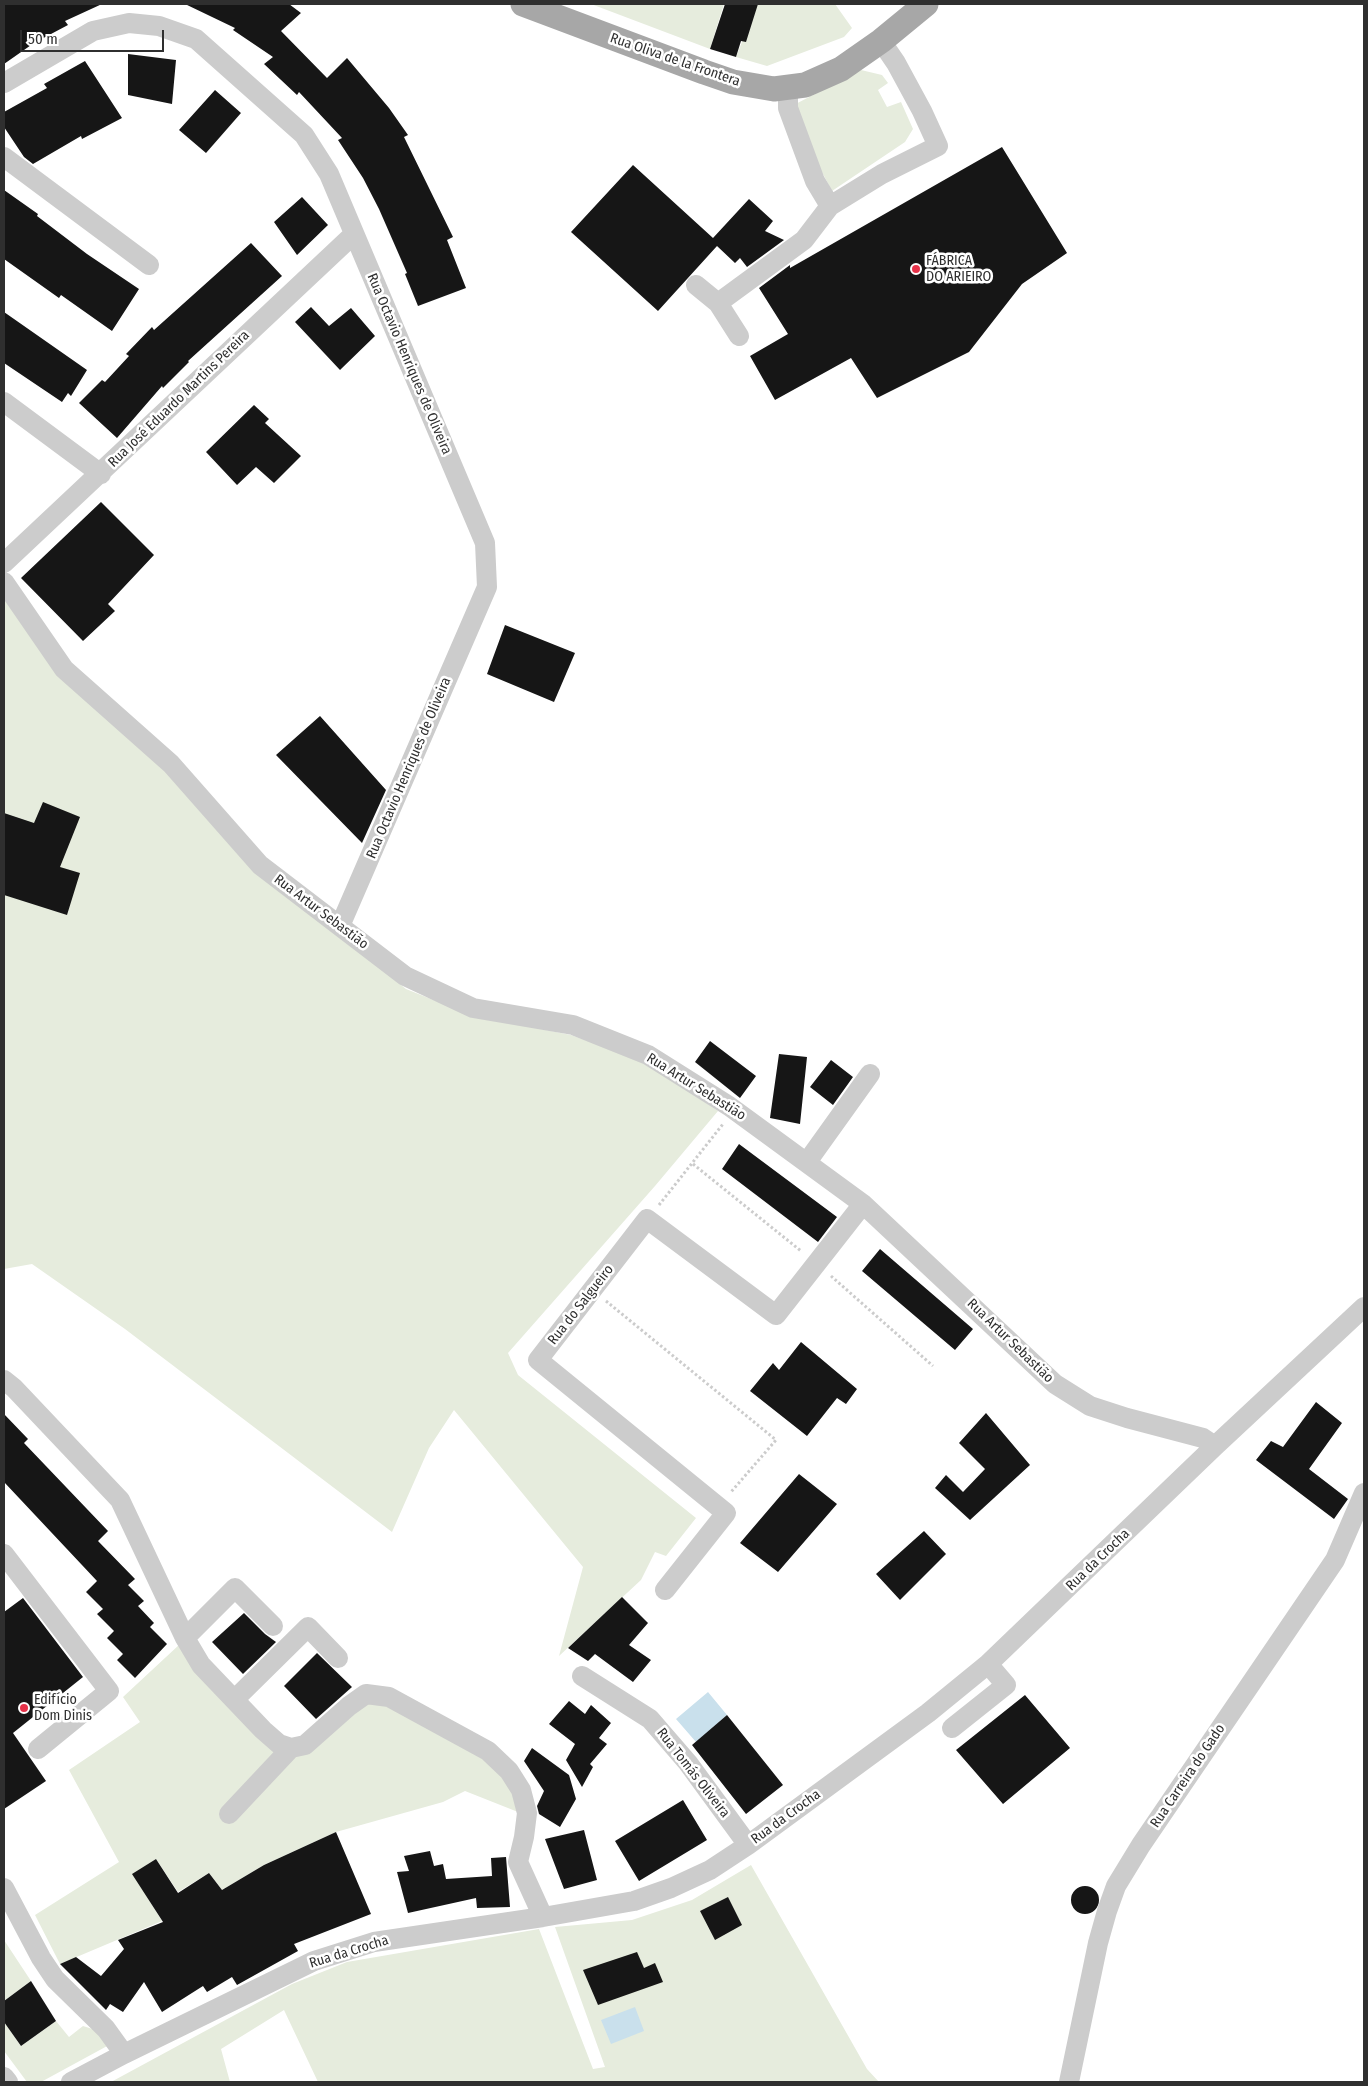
<!DOCTYPE html>
<html>
<head>
<meta charset="utf-8">
<style>
  body { margin:0 }
  #map { position:relative; width:1368px; height:2086px; overflow:hidden; background:#fff; font-family:"Fira Sans Condensed",sans-serif }
  canvas { display:block }
  .frame { position:absolute; inset:0; border:5px solid #2f2f2f; pointer-events:none }
  .scale { position:absolute; left:20px; top:30px; width:144px; height:22px; box-sizing:border-box; border:2px solid #2f2f2f; border-top:0; padding-left:6px; font-size:15px; line-height:18px; white-space:nowrap; color:#2f2f2f; -webkit-text-stroke:4px #fff; paint-order:stroke }
</style>
</head>
<body>
<div id="map">
<canvas width="1368" height="2086"></canvas>
<div class="frame"></div>
<div class="scale">50 m</div>
</div>
<script>
const ctx = document.querySelector('canvas').getContext('2d');
ctx.lineJoin = 'round';
function paint(path, color) {
  ctx.fillStyle = color;
  ctx.fill(path, 'evenodd');
}
function toPath(rows) {
  const path = new Path2D();
  for (const r of rows) {
    if (r.length === 3) {
      path.moveTo(r[0] + r[2], r[1]);
      path.arc(r[0], r[1], r[2], 0, 2 * Math.PI);
      continue;
    }
    path.moveTo(r[0], r[1]);
    for (let i = 2; i < r.length; i += 2) path.lineTo(r[i], r[i + 1]);
  }
  return path;
}
function strokePath(path, color, width, dash) {
  ctx.strokeStyle = color;
  ctx.lineWidth = width;
  ctx.lineCap = dash ? 'butt' : 'round';
  ctx.setLineDash(dash || []);
  ctx.stroke(path);
}
function drawText(font, color, halo, rows, align = 'center') {
  ctx.font = font + ' "Fira Sans Condensed",sans-serif';
  ctx.lineWidth = 5;
  ctx.setLineDash([]);
  ctx.textBaseline = 'middle';
  ctx.strokeStyle = halo;
  ctx.fillStyle = color;
  for (const [text, x, y, turn = 0] of rows) {
    ctx.save();
    ctx.translate(x, y);
    ctx.rotate((+turn || 0) * Math.PI / 180);
    ctx.textAlign = isNaN(turn) ? turn : align;
    if (halo) ctx.strokeText(text, 0, 0);
    ctx.fillText(text, 0, 0);
    ctx.restore();
  }
}
paint(toPath([
  [591,4,724,4,710,49],
  [757,4,835,4,852,28,844,37,767,66,736,57],
  [861,70,882,75,888,83,878,90,887,107,901,102,913,129,905,142,832,191,788,108],
  [4,594,164,769,354,947,406,989,471,1015,571,1035,645,1062,718,1111,655,1186,508,1353,518,1375,696,1518,666,1556,655,1552,641,1580,559,1656,583,1567,454,1410,429,1448,392,1532,125,1329,32,1264,4,1269],
  [180,1644,276,1749,370,1700,389,1703,487,1755,516,1792,518,1812,465,1791,443,1802,336,1832,264,1865,222,1890,209,1873,178,1892,156,1859,133,1874,162,1921,60,1964,35,1915,119,1862,69,1770,140,1722,123,1697],
  [751,1865,867,2069,879,2082,318,2082,284,2010,221,2049,230,2082,111,2082,292,1984,347,1962,539,1929,593,2069,605,2067,555,1927,632,1920,692,1900],
  [4,1940,31,1981,4,2001],
  [56,2021,69,2037,83,2026,102,2032,109,2045,41,2082,27,2082,4,2051,4,2022,21,2046]
]), '#e6ecdd');
paint(toPath([
  [708,1692,727,1715,696,1742,676,1719],
  [635,2007,644,2031,611,2044,601,2020]
]), '#c9e0ec');
paint(toPath([
  [4,4,102,4,65,21,68,25,34,43,4,64],
  [185,4,289,4,301,13,281,31,327,78,347,58,389,108,408,135,404,137,453,237,447,240,466,288,418,306,405,274,407,273,379,209,363,178,338,140,342,138,299,92,297,95,264,64,273,57,233,30,235,28],
  [725,4,758,4,746,42,741,41,736,57,710,49],
  [128,54,176,60,172,104,128,95],
  [85,61,122,118,82,139,81,136,33,164,24,157,4,127,4,112,47,88,44,84],
  [215,90,241,113,206,153,179,130],
  [1002,147,1067,253,1022,284,969,352,877,398,851,358,775,400,750,356,788,334,759,288,790,265,790,268],
  [633,165,713,238,749,199,773,221,765,231,784,240,747,267,740,258,735,263,717,246,658,311,571,232],
  [4,190,38,214,37,216,87,254,139,289,112,331,61,295,59,298,4,259],
  [302,197,328,225,297,255,274,222],
  [251,243,282,276,188,361,189,362,163,388,162,386,117,438,79,403,102,380,105,382,129,356,126,354,152,327,154,330],
  [311,307,329,326,351,308,375,336,340,370,295,322],
  [4,312,87,370,71,396,68,393,62,402,4,363],
  [254,405,269,419,265,423,301,456,274,483,256,467,237,485,206,452],
  [101,502,154,555,108,604,115,611,83,641,21,578],
  [505,625,575,653,554,702,487,674],
  [320,716,386,790,362,843,276,755],
  [43,802,80,817,60,867,80,873,67,915,4,895,4,813,34,823],
  [710,1041,756,1076,740,1098,695,1062],
  [779,1054,807,1057,800,1124,770,1118],
  [831,1060,853,1077,833,1105,810,1087],
  [739,1144,837,1217,818,1242,722,1169],
  [880,1249,973,1329,955,1350,862,1271],
  [801,1342,857,1389,846,1404,837,1398,807,1436,750,1391,773,1363,779,1370],
  [1316,1402,1342,1423,1309,1469,1348,1499,1334,1519,1256,1460,1271,1441,1283,1447],
  [986,1413,1030,1465,970,1520,935,1488,946,1475,963,1492,985,1469,959,1443],
  [4,1414,28,1439,24,1443,108,1531,98,1541,135,1579,128,1585,144,1601,138,1606,154,1623,150,1627,167,1644,135,1678,117,1660,123,1654,107,1638,114,1631,97,1614,103,1609,86,1592,97,1581,4,1482],
  [799,1474,837,1504,778,1572,740,1543],
  [924,1531,946,1554,900,1600,876,1574],
  [622,1597,648,1623,629,1645,651,1660,633,1682,595,1654,588,1661,568,1648],
  [23,1598,83,1677,13,1733,46,1781,4,1809,4,1612],
  [244,1613,265,1634,276,1642,243,1674,212,1642],
  [317,1653,352,1687,316,1719,284,1686],
  [1025,1695,1070,1748,1003,1804,956,1750],
  [569,1701,585,1714,591,1705,611,1723,599,1738,607,1744,590,1764,593,1767,582,1787,566,1760,575,1744,549,1724],
  [727,1715,783,1785,746,1814,692,1745],
  [532,1748,569,1775,576,1799,560,1827,539,1814,537,1806,544,1791,524,1761],
  [683,1800,707,1840,639,1881,615,1841],
  [584,1830,597,1880,564,1889,545,1839],
  [336,1832,371,1914,294,1944,298,1951,237,1985,232,1977,207,1992,203,1986,162,2012,144,1982,123,2012,110,2004,106,2010,60,1964,76,1957,101,1976,124,1949,118,1940,163,1922,132,1874,156,1859,178,1893,209,1873,222,1890,264,1865],
  [430,1851,434,1866,443,1864,446,1879,492,1876,491,1858,506,1857,510,1907,477,1908,476,1898,408,1913,397,1872,409,1871,404,1856],
  [1085,1900,14],
  [728,1897,742,1925,715,1940,700,1911],
  [637,1952,644,1968,655,1963,663,1982,598,2005,583,1970],
  [31,1981,56,2021,21,2046,4,2022,4,2001]
]), '#161616');
strokePath(toPath([
  [693,1164,801,1251],
  [659,1205,723,1124],
  [831,1276,933,1366],
  [606,1301,776,1440,731,1492]
]), '#ccc', 3, [2.5, 2.5]);
strokePath(toPath([
  [4,83,93,31,129,23,159,26,196,39,304,135,329,174,485,543,487,587,340,926],
  [788,88,788,108,815,181,830,206,882,174,938,146,922,111,896,63,881,41],
  [4,157,149,265],
  [696,285,718,303,804,240,830,206],
  [718,303,739,336],
  [4,402,101,474],
  [4,563,354,234],
  [4,582,64,669,171,764,260,865,405,976,473,1008,573,1025,648,1055,729,1106,863,1204,1055,1384,1090,1406,1127,1418,1203,1438,1215,1446],
  [807,1162,870,1074],
  [4,1380,14,1388,120,1500,185,1638,201,1665,263,1730,279,1744,291,1748,305,1745,349,1706,366,1694,389,1697,488,1751,509,1771,521,1790,527,1813,524,1837,518,1862,543,1917],
  [4,1554,109,1691,38,1749],
  [665,1590,726,1513,538,1360,647,1219,776,1315,863,1204],
  [185,1638,235,1588,273,1626],
  [582,1676,650,1719,688,1763,748,1845],
  [235,1699,308,1627,338,1658],
  [952,1728,1006,1685,988,1664],
  [229,1814,291,1748],
  [4,1888,41,1958,55,1979,106,2029,124,2054],
  [4,2077,8,2082],
  [71,2082,124,2054,314,1961,374,1942,543,1917,634,1901,671,1888,710,1870,748,1845,928,1713,988,1664,1215,1446,1364,1307],
  [1069,2082,1098,1943,1107,1911,1116,1886,1141,1845,1335,1560,1364,1493]
]), '#ccc', 20);
strokePath(toPath([
  [523,4,704,72,733,82,774,89,805,85,841,69,881,41,926,4]
]), '#a7a7a7', 25);
for (const [x, y, r, color] of [
  [916,269,5,"#e63249"],
  [24,1708,5,"#e63249"]
]) {
  const dot = new Path2D();
  dot.arc(x, y, r, 0, 2 * Math.PI);
  ctx.fillStyle = color;
  ctx.fill(dot);
  strokePath(dot, '#fff', 2);
}
drawText('14px', '#2f2f2f', '#fff', [
  ["Rua Oliva de la Frontera",675,60,19],
  ["Rua Octavio Henriques de Oliveira",409,364,67],
  ["Rua José Eduardo Martins Pereira",179,399,-44],
  ["Rua Octavio Henriques de Oliveira",409,768,-67],
  ["Rua Artur Sebastião",321,912,37],
  ["Rua Artur Sebastião",696,1087,32],
  ["Rua do Salgueiro",581,1305,-52],
  ["Rua Artur Sebastião",1010,1341,44],
  ["Rua da Crocha",1098,1560,-44],
  ["Rua Tomás Oliveira",693,1773,52],
  ["Rua Carreira do Gado",1188,1776,-56],
  ["Rua da Crocha",786,1817,-36],
  ["Rua da Crocha",349,1952,-17]
]);
drawText('14px', '#2f2f2f', '#fff', [
  ["FÁBRICA",926,261],
  ["DO ARIEIRO",926,277],
  ["Edifício",34,1700],
  ["Dom Dinis",34,1716]
], 'left');
</script>
</body>
</html>
